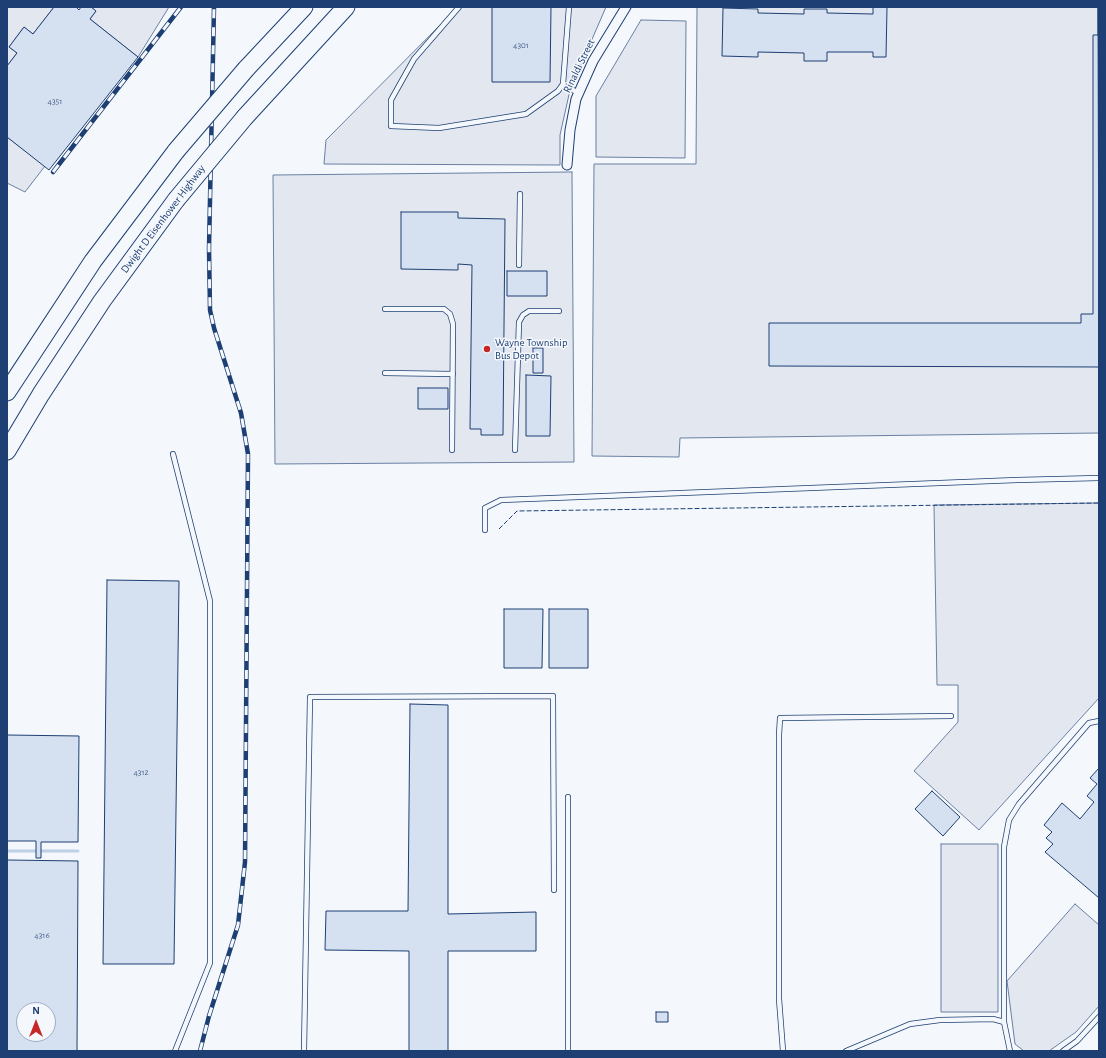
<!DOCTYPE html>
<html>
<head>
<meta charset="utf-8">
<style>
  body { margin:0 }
  #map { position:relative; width:1106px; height:1058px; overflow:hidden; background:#f4f7fb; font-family:"Alegreya Sans",sans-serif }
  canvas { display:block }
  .frame { position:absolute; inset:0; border:8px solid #1d3f73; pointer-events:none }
  .north { position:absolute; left:16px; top:1002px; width:40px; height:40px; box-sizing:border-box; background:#f4f7fb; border:1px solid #9eadc5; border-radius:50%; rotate:0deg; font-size:11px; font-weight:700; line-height:16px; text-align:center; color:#1d3f73 }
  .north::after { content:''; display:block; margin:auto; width:14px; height:18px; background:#c62828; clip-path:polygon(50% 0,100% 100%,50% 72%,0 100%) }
</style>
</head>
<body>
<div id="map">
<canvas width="1106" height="1058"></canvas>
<div class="frame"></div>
<div class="north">N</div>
</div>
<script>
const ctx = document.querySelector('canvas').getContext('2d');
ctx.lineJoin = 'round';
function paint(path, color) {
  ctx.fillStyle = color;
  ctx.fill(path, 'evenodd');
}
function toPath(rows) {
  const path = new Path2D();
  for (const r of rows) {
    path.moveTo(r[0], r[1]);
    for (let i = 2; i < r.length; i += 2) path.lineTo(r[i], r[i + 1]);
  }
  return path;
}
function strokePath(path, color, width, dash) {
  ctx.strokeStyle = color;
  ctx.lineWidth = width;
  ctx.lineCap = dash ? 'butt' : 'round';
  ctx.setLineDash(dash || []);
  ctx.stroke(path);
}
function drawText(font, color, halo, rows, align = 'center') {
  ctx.font = font + ' "Alegreya Sans",sans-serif';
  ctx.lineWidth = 3;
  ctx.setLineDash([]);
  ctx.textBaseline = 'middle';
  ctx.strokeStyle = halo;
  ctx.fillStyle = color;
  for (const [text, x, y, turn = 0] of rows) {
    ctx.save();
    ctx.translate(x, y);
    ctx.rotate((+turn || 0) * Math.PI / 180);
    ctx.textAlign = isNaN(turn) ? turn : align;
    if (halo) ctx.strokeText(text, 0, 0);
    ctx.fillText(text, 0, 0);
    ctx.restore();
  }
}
const parking = toPath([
  [7,7,54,7,33,34,24,27,9,47,17,53,7,66,7,7],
  [91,7,169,7,138,57,90,19,96,11,91,7],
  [458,7,606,7,570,90,560,135,560,165,324,164,326,140,458,7],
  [697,7,1099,7,1099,433,680,438,679,457,592,456,594,164,696,164,697,7],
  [641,20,686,21,685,158,596,157,596,96,641,20],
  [7,137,45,166,25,192,7,183,7,137],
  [572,172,574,462,275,464,273,175,572,172],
  [1099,503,1099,698,979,830,914,771,958,722,958,685,937,685,934,505,1099,503],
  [941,844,998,844,998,1012,941,1012,941,844],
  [1075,904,1099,925,1099,1006,1076,1032,1049,1051,1024,1051,1015,1044,1007,981,1075,904]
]);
paint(parking, '#e3e8f0');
strokePath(parking, '#687fa3', 1);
strokePath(toPath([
  [7,851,78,851]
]), '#bed0e5', 3);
const building = toPath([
  [54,7,76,7,79,10,81,7,91,7,96,11,90,19,138,57,49,170,7,137,7,66,17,53,9,47,24,27,33,34,54,7],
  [492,7,551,7,550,82,492,82,492,7],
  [873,7,887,7,886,57,873,57,873,52,827,52,827,61,804,61,804,53,758,52,758,57,722,56,723,8,758,9,758,13,804,14,804,9,827,9,827,13,873,14,873,7],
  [1098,7,1099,367,769,366,769,323,1081,323,1081,314,1093,314,1093,35,1098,35,1098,7],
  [401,212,458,212,458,218,505,219,503,435,481,435,481,429,470,429,472,265,458,264,458,270,401,269,401,212],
  [507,271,547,271,547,296,507,296,507,271],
  [533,348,543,348,543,373,533,373,533,348],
  [526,375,551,376,550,436,526,436,526,375],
  [418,388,448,388,448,409,418,409,418,388],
  [107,580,179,581,174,964,103,964,107,580],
  [504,609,543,609,542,668,504,668,504,609],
  [549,609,588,609,588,668,549,668,549,609],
  [410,704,448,705,448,914,536,912,536,951,448,951,448,1051,409,1051,409,951,325,950,326,911,408,911,410,704],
  [7,735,79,736,78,842,41,842,41,858,36,858,36,841,7,841,7,735],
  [1099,768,1099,898,1045,852,1053,844,1046,838,1052,832,1044,825,1062,803,1080,819,1094,802,1087,796,1097,784,1090,778,1099,768],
  [932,791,960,817,943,836,915,809,932,791],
  [7,860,78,861,77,1051,7,1051,7,860],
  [24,1010,48,1010,48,1034,24,1034,24,1010],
  [656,1012,668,1012,668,1022,656,1022,656,1012]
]);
paint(building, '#d5e0f0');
strokePath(building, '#1d3f73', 1);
const lane = toPath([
  [459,7,414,59,391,100,391,126,439,128,526,114,558,91,563,84,569,7],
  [563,84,578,93],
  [519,265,520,194],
  [385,309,444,309,450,314,453,324,452,450],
  [385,373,453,374],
  [515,450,519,322,523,315,529,311,559,311],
  [173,454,210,601,210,963,175,1051],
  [485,530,485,508,501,500,1017,480,1099,478],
  [568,797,568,1051],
  [1004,1022,1004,847,1009,820,1019,804,1089,723,1099,721],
  [304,1051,310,697,553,696,554,890],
  [783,1051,779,999,779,735,780,718,951,716],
  [846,1051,910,1024,940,1020,993,1019,1004,1022,1010,1051],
  [1063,1051,1077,1041,1099,1017]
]);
const street = toPath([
  [567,165,570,130,576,99,593,61,626,7]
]);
const highway = toPath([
  [246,69,304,7],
  [245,117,346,7],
  [7,392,93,261,176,151],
  [7,451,41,394,102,301,176,200]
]);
strokePath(lane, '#1d3f73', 6);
strokePath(street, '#1d3f73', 11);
strokePath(highway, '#1d3f73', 19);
strokePath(lane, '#f4f7fb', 4.5);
strokePath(street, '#f4f7fb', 9);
strokePath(highway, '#f4f7fb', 17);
const rail = toPath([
  [53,172,181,7],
  [200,1051,209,1016,238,925,245,862,248,454,241,413,214,328,210,310,209,248,214,7]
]);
strokePath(rail, '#1d3f73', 4.5);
strokePath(rail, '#f4f7fb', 3, [9]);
const highwayBridge = toPath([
  [176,151,246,69],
  [176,200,245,117]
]);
strokePath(highwayBridge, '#1d3f73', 19, []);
strokePath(highwayBridge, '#f4f7fb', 17);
strokePath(toPath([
  [499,529,517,511,1099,503]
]), '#1d3f73', 1, [5, 2]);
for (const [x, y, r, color] of [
  [487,349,4,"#c62828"]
]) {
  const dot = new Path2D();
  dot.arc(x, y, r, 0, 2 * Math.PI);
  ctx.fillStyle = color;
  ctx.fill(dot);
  strokePath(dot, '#f4f7fb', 1.5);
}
drawText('9px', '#4b6792', null, [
  ["4301",521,45],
  ["4351",55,101],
  ["4312",141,772],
  ["4316",42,935]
]);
drawText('11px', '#1d3f73', '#f4f7fb', [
  ["Rinaldi Street",579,66,-64],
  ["Dwight D Eisenhower Highway",163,219,-53]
]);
drawText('11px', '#1d3f73', '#f4f7fb', [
  ["Wayne Township",495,343],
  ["Bus Depot",495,356]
], 'left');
</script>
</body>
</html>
